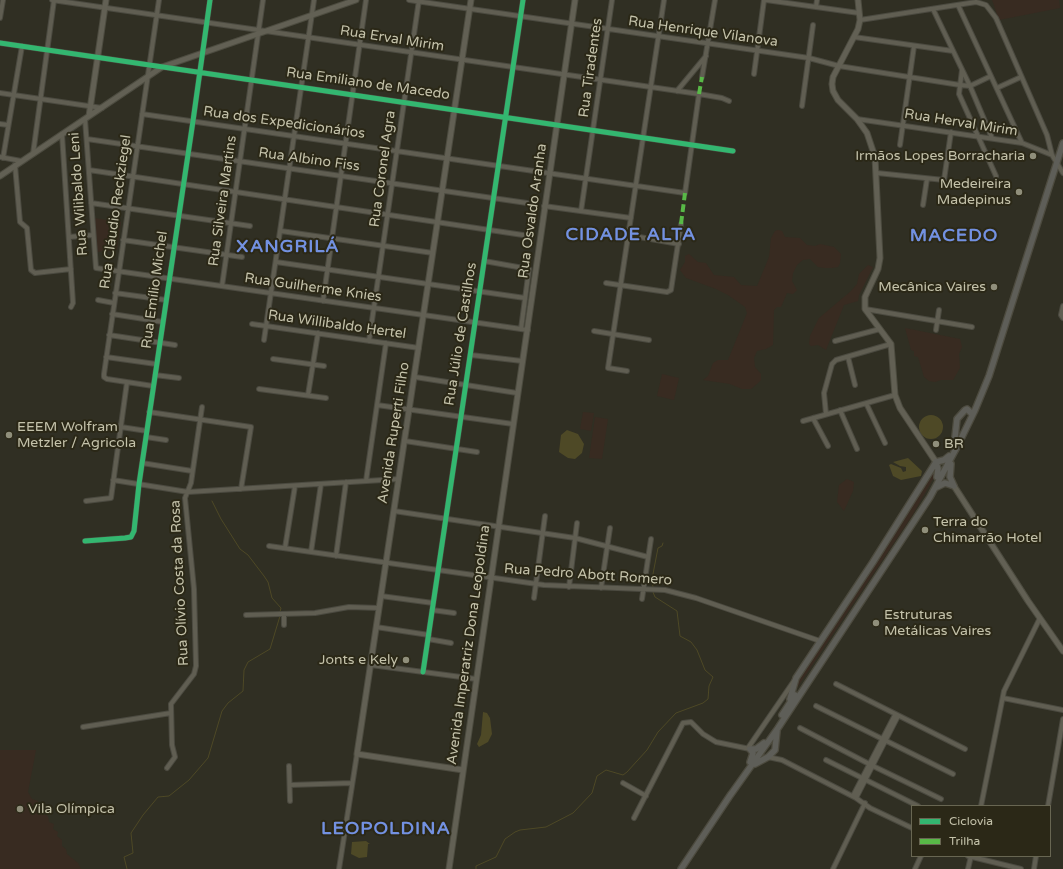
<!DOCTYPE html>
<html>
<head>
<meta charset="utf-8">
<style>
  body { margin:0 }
  #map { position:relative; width:1063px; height:869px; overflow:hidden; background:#302f23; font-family:"Varela Round",sans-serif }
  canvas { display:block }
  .legend { position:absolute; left:911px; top:805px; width:140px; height:52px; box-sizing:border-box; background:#2b2817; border:1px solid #686652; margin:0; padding:5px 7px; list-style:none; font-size:12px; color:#c4c2aa }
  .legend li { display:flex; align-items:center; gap:8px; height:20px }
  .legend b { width:20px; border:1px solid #686652 }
</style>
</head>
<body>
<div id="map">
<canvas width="1063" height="869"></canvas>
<ul class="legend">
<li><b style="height:5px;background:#33b770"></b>Ciclovia</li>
<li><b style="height:5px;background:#58b947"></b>Trilha</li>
</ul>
</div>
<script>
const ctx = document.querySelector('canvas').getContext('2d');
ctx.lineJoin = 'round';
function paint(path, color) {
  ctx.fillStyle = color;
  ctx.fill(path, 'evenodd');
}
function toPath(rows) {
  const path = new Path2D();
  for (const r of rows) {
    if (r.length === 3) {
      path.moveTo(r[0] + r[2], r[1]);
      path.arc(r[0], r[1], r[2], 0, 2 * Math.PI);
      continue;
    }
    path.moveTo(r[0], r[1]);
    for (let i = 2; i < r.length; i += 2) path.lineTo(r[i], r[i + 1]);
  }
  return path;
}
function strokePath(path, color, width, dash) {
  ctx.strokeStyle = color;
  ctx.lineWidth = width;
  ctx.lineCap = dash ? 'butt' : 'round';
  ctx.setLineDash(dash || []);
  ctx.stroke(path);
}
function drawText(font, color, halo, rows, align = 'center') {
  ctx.font = font + ' "Varela Round",sans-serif';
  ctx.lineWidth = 4;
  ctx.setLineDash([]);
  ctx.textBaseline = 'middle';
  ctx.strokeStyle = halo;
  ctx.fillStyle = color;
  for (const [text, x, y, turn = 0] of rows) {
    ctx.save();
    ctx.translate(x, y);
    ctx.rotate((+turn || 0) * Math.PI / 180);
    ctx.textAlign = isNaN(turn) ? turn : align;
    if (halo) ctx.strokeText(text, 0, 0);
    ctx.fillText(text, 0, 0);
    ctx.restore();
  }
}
paint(toPath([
  [992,0,1059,0,1060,8,999,20],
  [94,218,121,222,117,250,97,252],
  [778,230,782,231,785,237,800,238,807,245,815,246,820,244,834,247,841,254,840,263,838,267,832,268,825,268,818,267,810,259,803,260,797,265,793,273,792,281,797,290,793,294,787,293,781,307,777,307,774,310,773,345,766,349,757,351,754,358,755,367,761,374,761,380,757,384,751,389,742,389,730,384,703,380,708,376,713,363,718,360,728,360,747,313,745,307,728,295,716,289,686,278,680,270,685,262,685,256,689,254,698,262,706,263,714,275,734,277,741,285,757,286,769,257,771,238,775,231],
  [868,265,873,267,859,295,858,301,844,305,826,350,818,345,811,346,809,344,810,336,819,318,851,291,857,284,859,274],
  [905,328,960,339,962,347,959,354,960,368,953,380,941,380,935,382,929,381,924,377,918,357,914,356,914,351,911,350],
  [662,374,679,378,674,400,657,396],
  [583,412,594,413,591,431,580,429],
  [595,417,608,419,602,459,589,458],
  [935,468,936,474,912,516,795,691,796,682,930,472],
  [847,479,854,482,853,491,844,511,837,502,839,485],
  [0,750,36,750,28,792,32,799,38,801,39,807,43,811,43,814,48,816,49,822,54,824,53,829,58,832,57,836,62,840,62,846,66,849,67,854,78,863,81,869,0,869]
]), '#382b21');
paint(toPath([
  [931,427,12],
  [567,430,578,434,584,444,582,453,575,459,568,458,559,452,561,435],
  [908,458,922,471,921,476,901,480,893,476,889,465,891,464,901,468,903,472,906,471,906,467,900,466,893,462],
  [483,712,487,713,490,718,492,734,488,742,479,747,477,744,481,735],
  [366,841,370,844,368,844,367,857,359,858,351,854,352,842]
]), '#4e4926');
strokePath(toPath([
  [212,501,221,519,240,549,248,555,264,576,268,582,272,598,281,608,280,612],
  [653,587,652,579,658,548,662,546,663,543],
  [127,869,124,857,133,853,131,833,143,815,158,797,169,796,189,780,208,758,222,711,228,703,243,691,244,670,248,662,270,649,280,616],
  [476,869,476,866,496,857,505,839,515,832,520,830,546,827,573,813,592,793,597,776,606,770,623,775,627,772,647,750,658,732,676,713,703,703,708,699,709,686,713,677,705,670,697,650,691,642,680,636,677,611,655,597,653,592]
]), '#4e4926', 1);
const minor = toPath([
  [52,0,699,94,722,98,729,101],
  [409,0,809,58,839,66,960,85,970,86,991,76],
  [766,0,859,13],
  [958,5,1022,143],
  [816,7,817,0],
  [933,9,970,86,992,138],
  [0,18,3,0],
  [860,20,976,2,986,5,996,18,1047,135,1052,155],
  [854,37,953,51],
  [0,43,733,151],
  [962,70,959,94,996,176],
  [754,74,764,0],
  [702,77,715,0],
  [997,88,1021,77],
  [677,91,706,56],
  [0,93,102,108],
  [802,106,813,25],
  [142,114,685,193,699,94],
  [85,119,96,268,528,330],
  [857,119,1022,143,1052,155,1063,173],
  [0,124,8,125],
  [62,134,73,303,71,307],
  [87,139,527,203],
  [900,145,914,46],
  [33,154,54,0],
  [0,157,21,161],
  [3,158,22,46],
  [15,165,20,222,27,228,31,270,35,273,71,269],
  [89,170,523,235],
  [877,173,944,180,951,132],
  [91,203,250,226],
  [923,205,927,179],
  [544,206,631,218],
  [581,211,612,0],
  [281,231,433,253],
  [628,235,679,244],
  [69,237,93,235],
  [123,240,242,257],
  [484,261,529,269,521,329],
  [276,262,525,298],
  [606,283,667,292,671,290,681,224],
  [222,286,263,0],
  [115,293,166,300],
  [98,300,114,303],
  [323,301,366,0],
  [1063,306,1061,315,1063,318],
  [865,309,972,327],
  [112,314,163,322],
  [252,324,419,348],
  [936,330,939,310],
  [594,331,649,340],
  [109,335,175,345],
  [264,340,314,0],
  [369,341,419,0],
  [835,341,880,329],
  [471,355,522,361],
  [106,357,156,364],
  [848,357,855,385],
  [273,359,324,366],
  [627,371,608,368,664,0],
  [155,375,179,378],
  [415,377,517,393],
  [153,386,107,379,104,377,104,374,159,0],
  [259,389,326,398],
  [308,395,318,333],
  [866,403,885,443],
  [377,405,513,424],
  [840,410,857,449],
  [149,412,251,427,241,489],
  [826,414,824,393,832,364,836,360,891,344],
  [813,418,828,446],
  [803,421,895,395],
  [108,425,147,431],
  [146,437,166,440],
  [405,441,477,452],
  [142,463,192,471],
  [113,480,188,492,399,479],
  [366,481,386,343],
  [86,501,111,498,127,382],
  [394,511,575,538,648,557],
  [85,541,125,538,131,537,134,531,139,484,193,121,210,0],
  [269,546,544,585,665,590,696,598,820,641],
  [285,548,295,486],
  [311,552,321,484],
  [336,556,346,482],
  [569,587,577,523],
  [601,588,610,528],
  [381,596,433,603],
  [534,598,545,516],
  [642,599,651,539],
  [432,610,454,613],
  [246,615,315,613,349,607,379,608],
  [284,625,284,614],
  [376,627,429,635],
  [428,639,451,643],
  [371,665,476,679],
  [423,672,523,0],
  [836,684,965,749],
  [1003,698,1063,710],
  [816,706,953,774],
  [83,727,171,713],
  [800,728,873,766,941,799],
  [748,748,794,681],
  [768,757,782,760,856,798,870,808,912,828],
  [826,760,918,806],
  [289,766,290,801],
  [167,768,175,757,172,745,171,704,194,674,196,666,194,589,185,498,191,483,202,407],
  [623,783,646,796],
  [290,785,352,783],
  [853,796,895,715],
  [856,798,898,716],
  [981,806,1004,691,1040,618],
  [1048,806,1063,719],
  [634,818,683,723,691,722,703,734,716,742,750,749],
  [968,856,1021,869],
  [339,869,357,754],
  [833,869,865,803],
  [915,869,921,856],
  [968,869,971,856],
  [1034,869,1036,856]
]);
const major = toPath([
  [858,0,860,20,858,29,833,77,832,84,833,91,838,100,857,119,867,133,875,157,880,258,878,269,865,297,865,309,891,344,895,395,900,408,936,462],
  [89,116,106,0],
  [0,176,162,67,356,0],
  [954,486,1028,601,1063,651],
  [463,770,357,754,471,0],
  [449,869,575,0]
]);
const highway = toPath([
  [954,446,957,419,965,410,967,409,971,413],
  [936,462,944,460,949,456],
  [936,462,938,469,937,477],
  [951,464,950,477,954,486],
  [937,487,945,483,954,486],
  [790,699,796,678,873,562,936,462],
  [782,715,795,695],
  [750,762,753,753,750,749,756,749,764,743],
  [755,764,768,757,775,750,777,731],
  [729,797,778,728,930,497,958,445,975,410,989,376,1063,143],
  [681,869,731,794]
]);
strokePath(minor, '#4b4a40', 6);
strokePath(major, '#4d4c40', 7);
strokePath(highway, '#4d4b3f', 8);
strokePath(minor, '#605e52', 4);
strokePath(major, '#626054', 5);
strokePath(highway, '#5e5e58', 5.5);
strokePath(toPath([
  [699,94,702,77],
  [681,224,685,193]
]), '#58b947', 4, [8, 4]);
strokePath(toPath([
  [0,43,733,151],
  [85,541,125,538,131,537,134,531,139,484,193,121,210,0],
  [423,672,523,0]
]), '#33b770', 5);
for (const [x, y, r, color] of [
  [1033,156,4,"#908f7b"],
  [1019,192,4,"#908f7b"],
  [994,287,4,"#908f7b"],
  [9,435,4,"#908f7b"],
  [936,444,4,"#908f7b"],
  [925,530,4,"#908f7b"],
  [876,623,4,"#908f7b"],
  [406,660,4,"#908f7b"],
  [20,809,4,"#908f7b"]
]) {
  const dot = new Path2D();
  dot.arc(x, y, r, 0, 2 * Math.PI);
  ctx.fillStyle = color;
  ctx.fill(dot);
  strokePath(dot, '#2b2817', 1.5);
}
drawText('14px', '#c4c2aa', '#2b2817', [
  ["Rua Henrique Vilanova",703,32,8],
  ["Rua Erval Mirim",392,39,9],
  ["Rua Tiradentes",591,68,-82],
  ["Rua Emiliano de Macedo",368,84,8],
  ["Rua dos Expedicionários",284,123,8],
  ["Rua Herval Mirim",961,123,9],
  ["Rua Albino Fiss",309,160,8],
  ["Rua Coronel Agra",383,169,-82],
  ["Rua Wilibaldo Leni",79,194,-94],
  ["Rua Silveira Martins",223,201,-82],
  ["Rua Osvaldo Aranha",533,211,-82],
  ["Rua Cláudio Reckziegel",116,212,-82],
  ["Rua Guilherme Knies",313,288,8],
  ["Rua Emílio Michel",155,290,-82],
  ["Rua Willibaldo Hertel",337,325,8],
  ["Rua Júlio de Castilhos",461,334,-81],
  ["Avenida Ruperti Filho",394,433,-81],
  ["Rua Pedro Abott Romero",588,575,4],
  ["Rua Olívio Costa da Rosa",180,583,-93],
  ["Avenida Imperatriz Dona Leopoldina",469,645,-82]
]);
drawText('14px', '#c4c2aa', '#2b2817', [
  ["Irmãos Lopes Borracharia",1025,156,"right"],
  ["Medeireira",1011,184,"right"],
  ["Madepinus",1011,200,"right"],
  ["Mecânica Vaires",986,287,"right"],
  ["EEEM Wolfram",17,427],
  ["Metzler / Agricola",17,443],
  ["BR",944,444],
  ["Terra do",933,522],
  ["Chimarrão Hotel",933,538],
  ["Estruturas",884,615],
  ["Metálicas Vaires",884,631],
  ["Jonts e Kely",398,660,"right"],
  ["Vila Olímpica",28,809]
], 'left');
ctx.letterSpacing = '1px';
drawText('bold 18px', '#7391e1', '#2b2817', [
  ["CIDADE ALTA",631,235],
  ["MACEDO",954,236],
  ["XANGRILÁ",288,247],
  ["LEOPOLDINA",386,829]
]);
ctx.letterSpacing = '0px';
</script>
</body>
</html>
